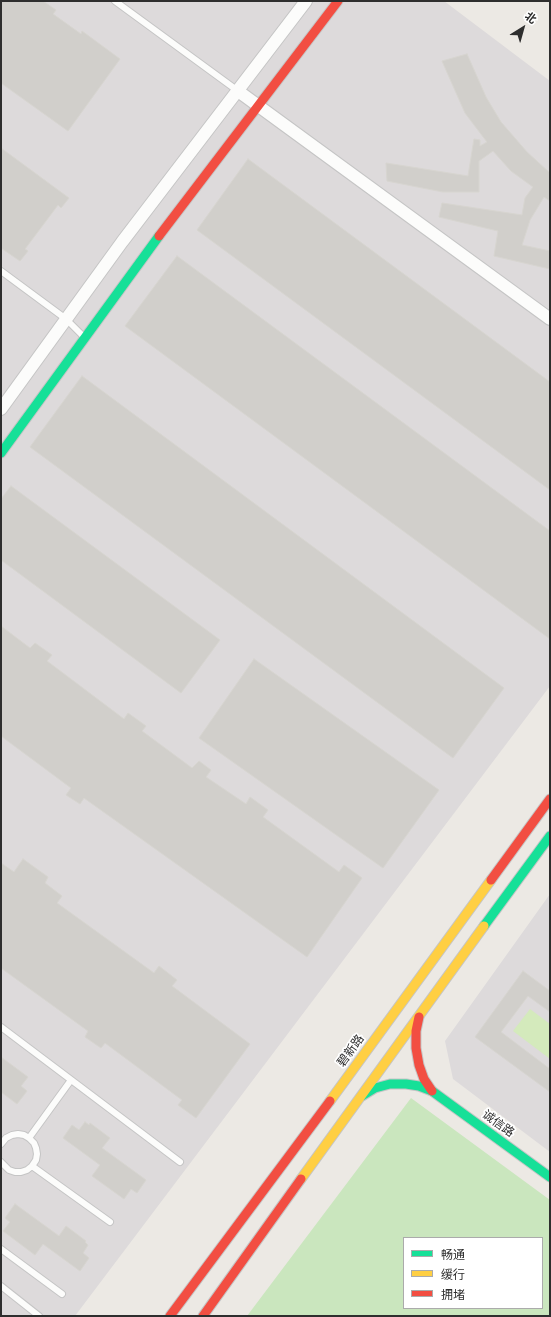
<!DOCTYPE html>
<html>
<head>
<meta charset="utf-8">
<style>
  body { margin:0 }
  #map { position:relative; width:551px; height:1317px; overflow:hidden; background:#ece9e4; font-family:"Fira Sans Condensed","Noto Sans SC",sans-serif }
  canvas { display:block }
  .frame { position:absolute; inset:0; border:2px solid #2e2e2e; pointer-events:none }
  .legend { position:absolute; left:403px; top:1237px; width:140px; height:72px; box-sizing:border-box; background:#fff; border:1px solid #ababab; margin:0; padding:5px 7px; list-style:none; font-size:12px; color:#2e2e2e }
  .legend li { display:flex; align-items:center; gap:8px; height:20px }
  .legend b { width:20px; border:1px solid #ababab }
  .north { position:absolute; left:503px; top:8px; width:40px; height:40px; -webkit-text-stroke:3px #fff; paint-order:stroke; rotate:37deg; font-size:11px; font-weight:700; line-height:16px; text-align:center; color:#2e2e2e }
  .north::after { content:''; display:block; margin:auto; width:14px; height:18px; background:#2e2e2e; clip-path:polygon(50% 0,100% 100%,50% 72%,0 100%) }
</style>
</head>
<body>
<div id="map">
<canvas width="551" height="1317"></canvas>
<div class="frame"></div>
<ul class="legend">
<li><b style="height:5px;background:#16e098"></b>畅通</li>
<li><b style="height:5px;background:#ffcf43"></b>缓行</li>
<li><b style="height:5px;background:#f24e42"></b>拥堵</li>
</ul>
<div class="north">北</div>
</div>
<script>
const ctx = document.querySelector('canvas').getContext('2d');
ctx.lineJoin = 'round';
function paint(path, color) {
  ctx.fillStyle = color;
  ctx.fill(path, 'evenodd');
}
function toPath(rows) {
  const path = new Path2D();
  for (const r of rows) {
    path.moveTo(r[0], r[1]);
    for (let i = 2; i < r.length; i += 2) path.lineTo(r[i], r[i + 1]);
  }
  return path;
}
function strokePath(path, color, width, dash) {
  ctx.strokeStyle = color;
  ctx.lineWidth = width;
  ctx.lineCap = dash ? 'butt' : 'round';
  ctx.setLineDash(dash || []);
  ctx.stroke(path);
}
function drawText(font, color, halo, rows, align = 'center') {
  ctx.font = font + ' "Fira Sans Condensed","Noto Sans SC",sans-serif';
  ctx.lineWidth = 3.5;
  ctx.setLineDash([]);
  ctx.textBaseline = 'middle';
  ctx.strokeStyle = halo;
  ctx.fillStyle = color;
  for (const [text, x, y, turn = 0] of rows) {
    ctx.save();
    ctx.translate(x, y);
    ctx.rotate((+turn || 0) * Math.PI / 180);
    ctx.textAlign = isNaN(turn) ? turn : align;
    if (halo) ctx.strokeText(text, 0, 0);
    ctx.fillText(text, 0, 0);
    ctx.restore();
  }
}
paint(toPath([
  [1,1,444,1,550,81,550,686,75,1316,1,1316],
  [550,894,550,1152,453,1079,445,1041]
]), '#dddadb');
paint(toPath([
  [411,1098,550,1200,550,1316,247,1316],
  [404,1238,542,1238,542,1308,404,1308]
]), '#cae6be');
paint(toPath([
  [530,1009,550,1024,550,1059,513,1031]
]), '#d4eabc');
const building = toPath([
  [1,1,43,1,56,10,53,14,81,34,82,31,120,59,68,131,1,83,1,1],
  [467,54,486,97,501,122,527,152,550,173,550,201,544,197,530,220,522,245,550,251,550,269,494,256,498,231,439,217,442,203,522,215,525,198,533,187,511,171,493,151,479,161,479,192,443,192,387,181,386,163,468,176,474,139,480,140,480,146,487,142,465,113,442,61,467,54],
  [1,148,69,198,61,208,58,205,25,249,28,251,20,261,1,248,1,148],
  [248,159,550,382,550,490,197,230,248,159],
  [177,256,550,531,550,639,125,326,177,256],
  [82,376,504,688,453,758,30,447,82,376],
  [11,486,220,640,181,693,1,560,1,499,11,486],
  [1,626,30,648,35,643,52,655,47,661,124,719,128,713,146,726,142,731,192,768,199,761,211,770,206,777,246,804,250,797,268,810,263,817,339,872,344,865,362,878,307,957,84,798,80,804,66,795,71,788,1,736,1,626],
  [254,659,439,790,383,868,199,738,254,659],
  [23,859,48,877,45,883,62,896,57,903,154,973,159,966,177,980,172,986,250,1044,196,1118,178,1105,182,1100,105,1043,101,1048,85,1037,88,1031,1,968,1,863,14,872,23,859],
  [523,971,550,991,550,1012,528,996,501,1032,550,1069,550,1092,475,1037,523,971],
  [1,1057,28,1077,21,1086,27,1091,17,1104,1,1092,1,1057],
  [85,1122,89,1125,90,1123,110,1138,102,1148,146,1180,137,1193,131,1189,124,1199,92,1176,100,1165,63,1138,72,1125,79,1130,85,1122],
  [15,1204,59,1236,66,1226,86,1241,85,1242,88,1245,83,1253,89,1258,80,1271,43,1244,35,1255,3,1231,10,1222,5,1218,15,1204]
]);
paint(building, '#d1cfcb');
strokePath(building, '#d7d5d0', 1);
const lane = toPath([
  [115,1,238,91],
  [1,271,66,319,84,337],
  [1,1027,180,1162],
  [29,1138,71,1080],
  [1,1144,6,1138,12,1135,18,1134,24,1135,29,1138,34,1143,36,1148,37,1154,36,1160,32,1166,27,1170,21,1172,15,1172,9,1170,1,1162],
  [32,1166,110,1222],
  [1,1249,62,1294],
  [1,1286,39,1316]
]);
const street = toPath([
  [238,91,550,319],
  [1,409,122,242,306,1]
]);
const fast = toPath([
  [1,453,159,236],
  [484,926,550,836],
  [362,1096,375,1088,390,1084,406,1084,419,1086,432,1091,550,1177]
]);
const slow = toPath([
  [330,1101,491,880],
  [301,1179,484,926]
]);
const jam = toPath([
  [159,236,338,1],
  [491,880,550,799],
  [419,1017,416,1031,416,1048,419,1065,424,1079,432,1091],
  [170,1316,330,1101],
  [203,1316,301,1179]
]);
strokePath(lane, '#c5c5c5', 8);
strokePath(street, '#c5c5c5', 14);
strokePath(fast, '#c5c5c5', 11);
strokePath(slow, '#c5c5c5', 11);
strokePath(jam, '#c5c5c5', 11);
strokePath(lane, '#fcfcfb', 6);
strokePath(street, '#fcfcfb', 12);
strokePath(fast, '#16e098', 9);
strokePath(slow, '#ffcf43', 9);
strokePath(jam, '#f24e42', 9);
drawText('12px', '#2e2e2e', '#fff', [
  ["碧新路",351,1051,-54],
  ["诚信路",498,1124,36]
]);
</script>
</body>
</html>
